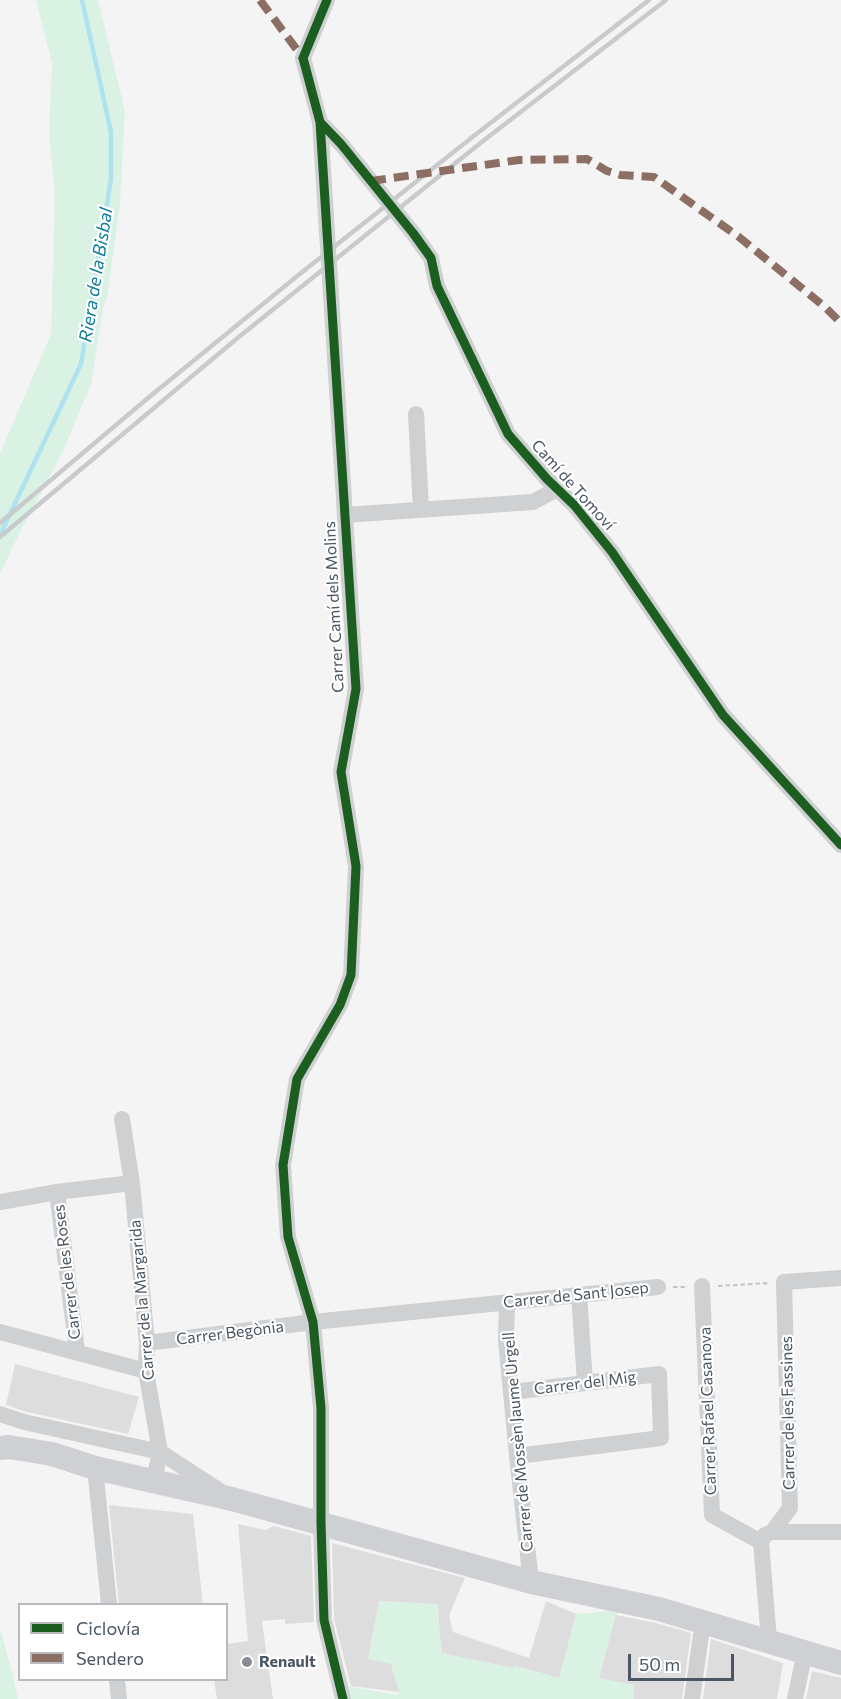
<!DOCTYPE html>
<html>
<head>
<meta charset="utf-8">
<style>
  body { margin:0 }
  #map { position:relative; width:841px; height:1699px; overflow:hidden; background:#f4f4f4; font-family:Commissioner,sans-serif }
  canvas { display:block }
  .legend { position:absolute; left:18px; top:1603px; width:210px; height:78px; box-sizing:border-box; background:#fff; border:2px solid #b7bbc0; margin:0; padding:8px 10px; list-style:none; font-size:18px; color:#4a5661 }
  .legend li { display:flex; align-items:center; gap:12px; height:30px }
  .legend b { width:30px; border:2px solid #b7bbc0 }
  .scale { position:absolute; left:628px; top:1654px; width:106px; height:27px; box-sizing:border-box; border:3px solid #4a5661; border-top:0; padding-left:8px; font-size:18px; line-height:21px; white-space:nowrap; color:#4a5661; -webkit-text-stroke:4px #fff; paint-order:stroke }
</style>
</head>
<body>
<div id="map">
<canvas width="841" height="1699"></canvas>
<ul class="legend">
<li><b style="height:8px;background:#1b5e20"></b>Ciclovía</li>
<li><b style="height:8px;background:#8d6e63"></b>Sendero</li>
</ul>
<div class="scale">50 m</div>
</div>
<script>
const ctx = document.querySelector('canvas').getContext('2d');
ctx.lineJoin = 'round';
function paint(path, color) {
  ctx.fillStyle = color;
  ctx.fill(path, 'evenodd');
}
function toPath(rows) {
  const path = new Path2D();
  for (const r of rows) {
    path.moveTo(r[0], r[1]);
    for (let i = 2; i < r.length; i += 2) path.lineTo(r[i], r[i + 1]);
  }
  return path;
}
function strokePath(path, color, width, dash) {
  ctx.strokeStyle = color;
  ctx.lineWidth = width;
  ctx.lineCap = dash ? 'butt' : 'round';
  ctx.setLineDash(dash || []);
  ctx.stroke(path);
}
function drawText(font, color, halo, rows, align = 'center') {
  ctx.font = font + ' Commissioner,sans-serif';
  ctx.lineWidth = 4.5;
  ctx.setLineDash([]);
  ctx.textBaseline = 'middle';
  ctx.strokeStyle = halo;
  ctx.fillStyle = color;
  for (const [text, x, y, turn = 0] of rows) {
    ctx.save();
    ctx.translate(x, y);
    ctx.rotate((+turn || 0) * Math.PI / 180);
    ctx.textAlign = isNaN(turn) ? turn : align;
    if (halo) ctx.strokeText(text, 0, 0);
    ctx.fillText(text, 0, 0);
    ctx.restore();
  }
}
paint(toPath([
  [36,0,98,0,125,111,120,204,107,297,103,308,91,384,63,451,18,536,0,574,0,454,51,334,55,196,49,134,52,63],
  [379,1601,436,1604,443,1653,512,1668,516,1654,526,1669,558,1678,576,1614,618,1610,599,1678,634,1685,634,1699,349,1699,346,1686,399,1695,391,1664,368,1659],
  [0,1628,12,1672,18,1699,0,1699]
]), '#d9f2e3');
strokePath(toPath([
  [0,535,81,364,111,179,111,132,82,0]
]), '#aee2f0', 4.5);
paint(toPath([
  [15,1364,139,1397,128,1434,27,1412,6,1405],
  [109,1505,193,1514,203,1605,119,1605],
  [238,1524,265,1530,274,1526,311,1536,314,1622,285,1624,285,1619,262,1621,273,1699,217,1699,214,1680,226,1680,226,1644,248,1641],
  [332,1543,465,1578,449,1615,453,1632,529,1658,546,1601,576,1614,559,1678,513,1665,513,1668,442,1653,437,1604,379,1601,368,1659,391,1664,399,1692,351,1686,334,1619],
  [616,1615,656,1623,691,1633,682,1699,634,1699,634,1685,599,1678],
  [711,1639,783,1663,777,1699,703,1699],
  [812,1671,841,1678,841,1699,806,1699]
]), '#ddddde');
strokePath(toPath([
  [718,1286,770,1283],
  [673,1287,686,1287]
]), '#bcc7c4', 2, [4.5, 3]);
strokePath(toPath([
  [327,0,303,58,320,122,356,689,341,772,356,866,351,975,340,1005,297,1079,283,1165,288,1237,313,1322,321,1408,321,1523,324,1620,343,1699],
  [320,122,341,144,413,233,431,258,437,286,508,434,547,479,574,505,612,552,723,715,841,845],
  [416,414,421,509],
  [345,515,533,502,557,489],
  [122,1119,132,1183,147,1343,146,1371,160,1452,154,1480],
  [57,1192,77,1352],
  [0,1202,57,1192,132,1183],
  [702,1286,712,1515,761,1542],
  [579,1295,585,1382],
  [507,1302,506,1340,517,1456,531,1582],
  [0,1332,146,1371],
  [147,1343,313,1322,658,1287],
  [512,1392,659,1374,661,1438,517,1456],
  [0,1414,24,1422,160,1452,220,1491],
  [95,1468,109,1604],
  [772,1532,841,1532],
  [769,1640,761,1542,765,1535,772,1532,790,1508,784,1282,841,1278],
  [117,1680,119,1699],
  [692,1699,703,1621],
  [795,1699,805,1652]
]), '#ced0d2', 16);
strokePath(toPath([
  [0,1448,9,1447,52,1454,95,1468,232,1499,531,1582,659,1609,841,1663]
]), '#ced0d4', 24);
strokePath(toPath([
  [0,523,148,398,296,277,475,135,649,0],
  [0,537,240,336,483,141,666,0]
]), '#c9cacc', 4.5);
strokePath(toPath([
  [260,0,303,58],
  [371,181,519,160,587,159,607,171,621,175,654,177,739,237,825,307,841,323]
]), '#8d6e63', 8, [15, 8]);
strokePath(toPath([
  [327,0,303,58,320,122,356,689,341,772,356,866,351,975,340,1005,297,1079,283,1165,288,1237,313,1322,321,1408,321,1523,324,1620,343,1699],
  [320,122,341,144,413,233,431,258,437,286,508,434,547,479,574,505,612,552,723,715,841,845]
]), '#1b5e20', 9);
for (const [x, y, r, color] of [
  [247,1662,6,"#868d94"]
]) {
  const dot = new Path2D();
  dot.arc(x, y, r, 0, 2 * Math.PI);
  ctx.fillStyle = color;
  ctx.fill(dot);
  strokePath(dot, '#fff', 2);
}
drawText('16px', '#4a5661', '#fff', [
  ["Camí de Tomoví",573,485,48],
  ["Carrer Camí dels Molins",334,607,-93],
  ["Carrer de les Roses",67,1272,-97],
  ["Carrer de Sant Josep",576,1295,-6],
  ["Carrer de la Margarida",142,1300,-95],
  ["Carrer Begònia",230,1333,-7],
  ["Carrer del Mig",585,1383,-7],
  ["Carrer Rafael Casanova",708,1411,-92],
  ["Carrer de les Fassines",788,1413,-91],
  ["Carrer de Mossèn Jaume Urgell",518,1442,-95]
]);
drawText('bold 16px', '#4a5661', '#fff', [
  ["Renault",259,1662]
], 'left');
drawText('italic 18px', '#0c7c9b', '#fff', [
  ["Riera de la Bisbal",96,275,-81]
]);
</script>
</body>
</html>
